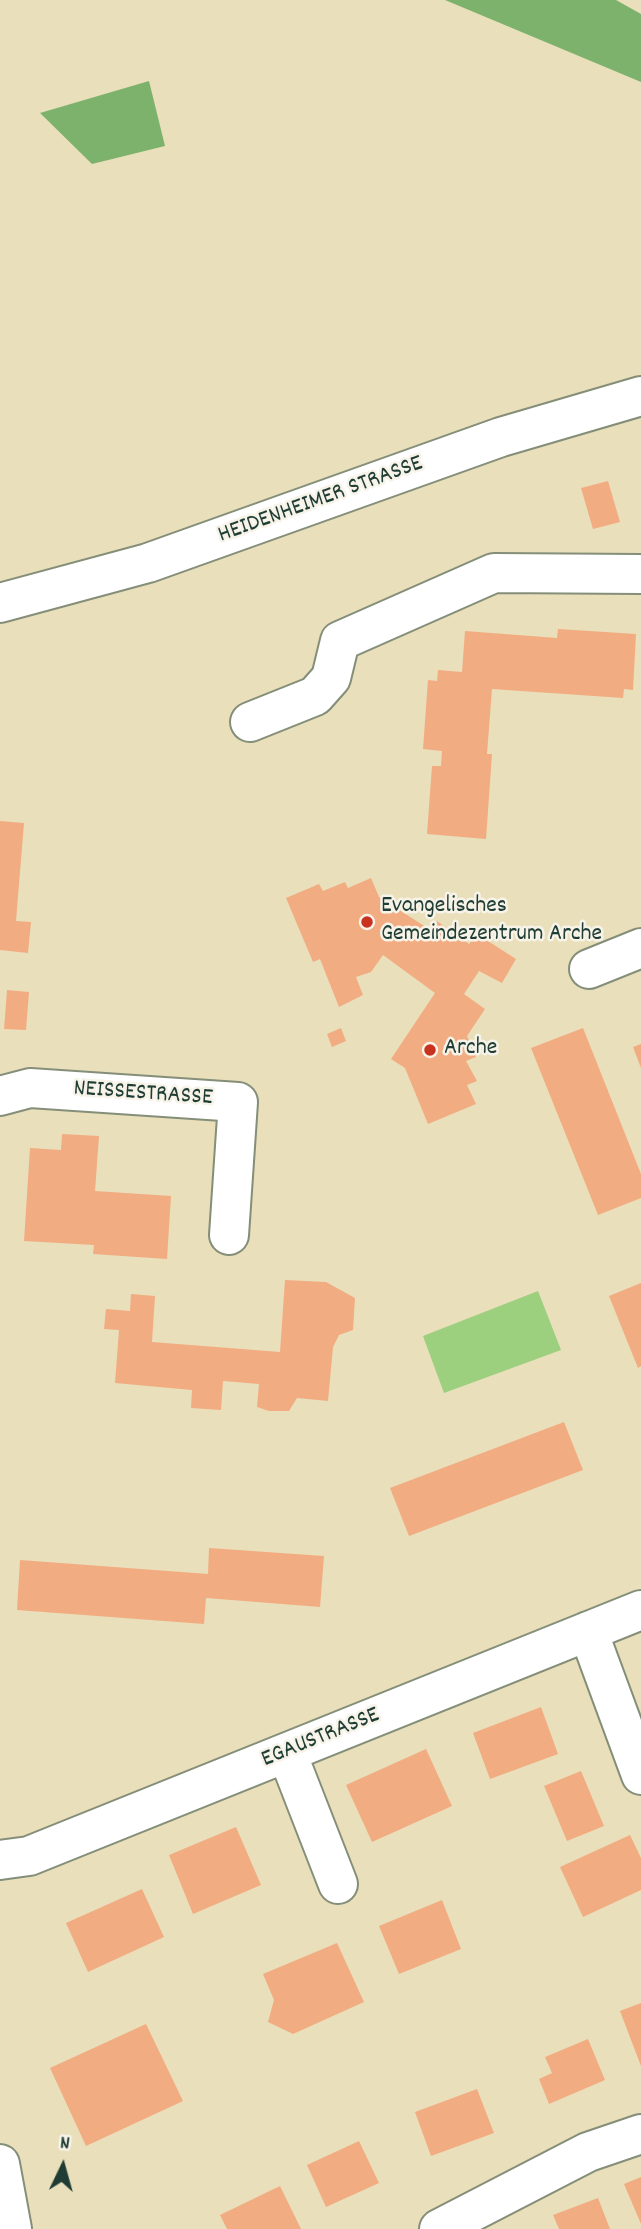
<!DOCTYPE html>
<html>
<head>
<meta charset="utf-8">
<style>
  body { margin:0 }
  #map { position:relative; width:641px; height:2229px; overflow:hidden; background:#e9dfbb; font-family:Dekko,sans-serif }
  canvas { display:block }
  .north { position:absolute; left:28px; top:2131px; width:70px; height:70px; -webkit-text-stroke:5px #f7f3e8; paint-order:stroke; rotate:5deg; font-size:19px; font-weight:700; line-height:28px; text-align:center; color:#1f3d34 }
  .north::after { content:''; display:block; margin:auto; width:24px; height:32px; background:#1f3d34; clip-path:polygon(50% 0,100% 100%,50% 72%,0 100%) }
</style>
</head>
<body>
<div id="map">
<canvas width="641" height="2229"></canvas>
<div class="north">N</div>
</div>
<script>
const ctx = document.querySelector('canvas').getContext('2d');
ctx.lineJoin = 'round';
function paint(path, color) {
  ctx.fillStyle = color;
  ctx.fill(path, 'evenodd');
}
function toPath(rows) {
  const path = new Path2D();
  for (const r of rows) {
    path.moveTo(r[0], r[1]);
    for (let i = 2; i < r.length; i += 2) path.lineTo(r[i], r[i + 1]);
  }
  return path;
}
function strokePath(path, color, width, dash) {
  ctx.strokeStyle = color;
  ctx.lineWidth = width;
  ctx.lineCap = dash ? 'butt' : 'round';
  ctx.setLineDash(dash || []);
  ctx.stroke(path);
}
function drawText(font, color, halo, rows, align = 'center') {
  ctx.font = font + ' Dekko,sans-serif';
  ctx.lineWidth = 5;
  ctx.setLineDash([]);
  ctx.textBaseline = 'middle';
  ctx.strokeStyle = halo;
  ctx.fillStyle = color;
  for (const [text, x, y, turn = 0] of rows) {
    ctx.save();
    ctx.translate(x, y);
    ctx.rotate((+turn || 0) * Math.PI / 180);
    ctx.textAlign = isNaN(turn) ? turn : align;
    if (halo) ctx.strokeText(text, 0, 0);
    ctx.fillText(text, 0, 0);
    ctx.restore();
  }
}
paint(toPath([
  [538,1291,561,1350,444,1393,423,1336]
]), '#9ccf7e');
paint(toPath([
  [445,0,616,0,641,14,641,82],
  [149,81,165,146,92,164,40,113]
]), '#7db26d');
paint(toPath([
  [608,481,620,522,593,529,581,488],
  [558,629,636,634,633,690,624,689,623,698,492,689,487,754,492,754,486,839,427,834,432,766,441,766,442,751,423,749,428,680,437,681,438,670,462,672,465,631,557,638],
  [0,821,24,823,16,921,31,922,28,953,0,950],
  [371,878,379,897,432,931,437,921,469,944,477,934,516,959,502,983,479,971,464,994,485,1009,467,1036,476,1057,466,1061,477,1081,467,1085,476,1104,428,1124,405,1068,391,1059,435,993,383,955,371,972,356,977,363,995,339,1007,320,959,313,962,286,898,319,884,323,891,345,882,348,888],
  [7,990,29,992,26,1030,4,1029],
  [341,1028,346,1041,332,1047,327,1034],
  [583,1028,641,1174,641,1198,598,1215,531,1048],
  [641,1044,641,1068,633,1047],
  [62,1134,99,1136,95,1191,171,1196,167,1259,93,1254,94,1245,24,1241,30,1148,61,1150],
  [285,1280,326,1282,355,1298,353,1330,339,1335,333,1347,328,1401,297,1398,289,1411,269,1411,257,1407,259,1384,223,1381,221,1410,191,1408,192,1390,115,1383,119,1330,104,1329,106,1309,130,1311,131,1294,155,1296,152,1342,280,1352],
  [641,1283,641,1366,638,1368,609,1296],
  [564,1422,583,1470,409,1536,390,1488],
  [209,1548,324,1556,320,1607,206,1598,204,1624,17,1610,20,1560,208,1574],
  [541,1707,558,1754,490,1779,473,1733],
  [426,1749,452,1806,372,1842,346,1785],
  [581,1771,604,1826,567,1841,544,1786],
  [236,1827,261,1885,193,1914,169,1855],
  [630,1835,641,1858,641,1890,583,1917,560,1867],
  [142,1889,164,1937,88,1972,66,1923],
  [442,1900,461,1949,399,1974,379,1926],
  [337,1943,364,2002,293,2034,268,2022,274,2000,263,1974],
  [641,2003,641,2066,620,2011],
  [146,2024,183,2101,86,2146,50,2068],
  [588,2039,605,2080,549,2104,539,2079,552,2073,545,2057],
  [477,2089,494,2133,431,2156,415,2112],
  [359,2141,379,2183,326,2207,307,2165],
  [641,2177,641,2224,624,2184],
  [280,2186,301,2229,227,2229,220,2215],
  [598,2198,610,2229,559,2229,553,2215]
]), '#f2ac82');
const minor = toPath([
  [0,603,148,563,501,437,641,396],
  [250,722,315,696,331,678,340,641,494,573,641,574],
  [589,969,641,948],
  [0,1096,30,1088,238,1102,229,1235],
  [588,1631,641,1775],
  [287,1753,338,1884],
  [0,1860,29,1856,641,1610],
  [0,2164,12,2229],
  [439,2229,588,2152,641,2134]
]);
strokePath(minor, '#848e78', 42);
strokePath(minor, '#fff', 38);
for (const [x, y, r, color] of [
  [367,922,7,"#c8321e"],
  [430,1050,7,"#c8321e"]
]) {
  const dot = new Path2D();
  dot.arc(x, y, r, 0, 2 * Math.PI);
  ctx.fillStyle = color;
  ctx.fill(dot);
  strokePath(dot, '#f7f3e8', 2.5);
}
drawText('24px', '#1f3d34', '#f7f3e8', [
  ["HEIDENHEIMER STRASSE",321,501,-20],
  ["NEISSESTRASSE",143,1095,4],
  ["EGAUSTRASSE",321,1739,-22]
]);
drawText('24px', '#1f3d34', '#f7f3e8', [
  ["Evangelisches",381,908],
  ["Gemeindezentrum Arche",381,936],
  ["Arche",444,1050]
], 'left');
</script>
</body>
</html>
